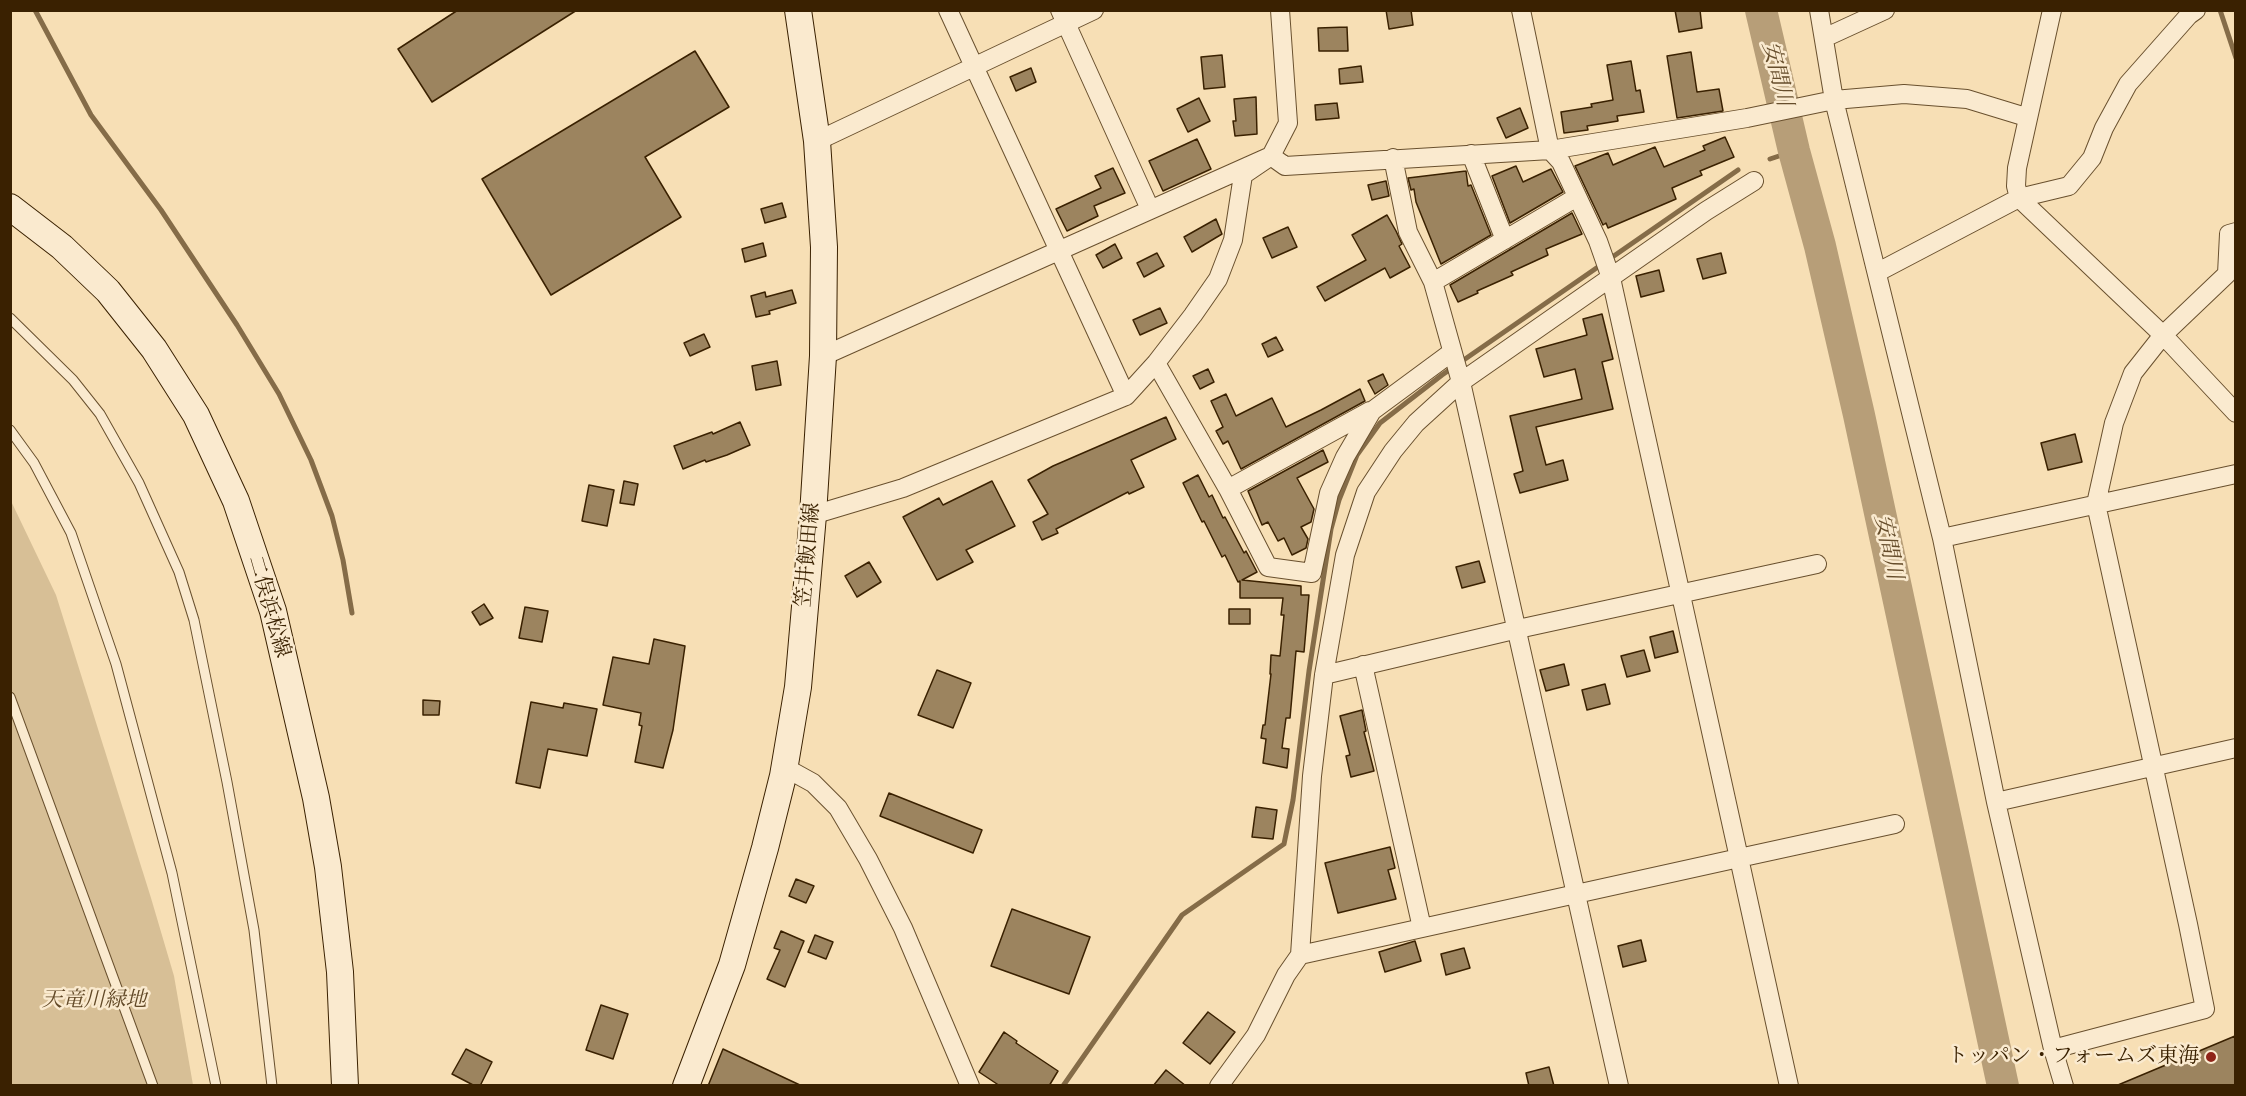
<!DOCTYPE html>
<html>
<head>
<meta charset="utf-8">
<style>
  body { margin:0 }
  #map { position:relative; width:2246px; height:1096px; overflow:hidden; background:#f7dfb5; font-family:Cardo,serif }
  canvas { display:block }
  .frame { position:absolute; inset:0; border:12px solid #3a2101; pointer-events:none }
</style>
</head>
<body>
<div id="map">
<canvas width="2246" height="1096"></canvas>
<div class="frame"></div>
</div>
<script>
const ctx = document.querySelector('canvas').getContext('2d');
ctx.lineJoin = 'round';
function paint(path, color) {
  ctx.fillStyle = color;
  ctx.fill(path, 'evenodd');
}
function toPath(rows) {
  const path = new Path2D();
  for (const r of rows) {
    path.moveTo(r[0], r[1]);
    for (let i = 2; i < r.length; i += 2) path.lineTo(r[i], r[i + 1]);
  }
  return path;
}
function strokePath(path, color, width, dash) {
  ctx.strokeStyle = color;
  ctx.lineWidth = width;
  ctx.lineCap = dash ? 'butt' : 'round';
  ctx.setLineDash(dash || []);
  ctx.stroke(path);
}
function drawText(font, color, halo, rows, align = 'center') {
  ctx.font = font + ' Cardo,"Noto Serif JP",serif';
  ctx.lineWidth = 5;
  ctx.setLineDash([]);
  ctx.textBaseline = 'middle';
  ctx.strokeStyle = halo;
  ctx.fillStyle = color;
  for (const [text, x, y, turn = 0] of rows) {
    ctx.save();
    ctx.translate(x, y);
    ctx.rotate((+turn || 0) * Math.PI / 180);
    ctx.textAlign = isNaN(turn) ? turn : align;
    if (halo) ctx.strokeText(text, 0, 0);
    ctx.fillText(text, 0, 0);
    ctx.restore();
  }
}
paint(toPath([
  [10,499,56,595,151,898,174,976,193,1085,11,1085]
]), '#d7bf96');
strokePath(toPath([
  [35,10,91,115,161,210,237,325,279,394,311,460,332,516,343,560,352,613],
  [2220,10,2236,58],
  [1770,159,1794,151],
  [1063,1086,1182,915,1284,844,1293,800,1309,671,1331,529,1339,500,1357,455,1380,423,1442,375,1738,170]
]), '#856c48', 5);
strokePath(toPath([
  [1761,10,1794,151,1820,246,1859,415,2003,1086]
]), '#b79e78', 32);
const building = toPath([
  [458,10,577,10,432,102,398,49,458,10],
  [1386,10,1411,10,1413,25,1389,29,1386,10],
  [1675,10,1700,10,1702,28,1679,32,1675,10],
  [1347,27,1348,51,1319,51,1318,28,1347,27],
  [695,51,729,107,645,157,681,217,551,295,482,179,695,51],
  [1691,52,1697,92,1719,89,1723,111,1677,118,1667,56,1691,52],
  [1222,55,1225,87,1204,89,1201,57,1222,55],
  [1631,61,1636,91,1640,90,1644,112,1617,116,1618,121,1587,126,1588,130,1564,133,1561,112,1592,107,1591,104,1613,100,1607,65,1631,61],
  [1361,66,1363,82,1340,84,1339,69,1361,66],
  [1031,68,1036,82,1016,91,1010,77,1031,68],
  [1256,97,1257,134,1235,136,1233,121,1236,121,1234,99,1256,97],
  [1199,98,1210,121,1188,132,1177,109,1199,98],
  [1337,103,1339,118,1316,120,1315,105,1337,103],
  [1520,108,1528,128,1506,138,1497,118,1520,108],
  [1725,137,1734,157,1700,171,1702,175,1672,188,1676,199,1608,228,1606,223,1603,225,1575,166,1608,153,1613,165,1655,147,1664,167,1705,150,1703,146,1725,137],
  [1197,139,1211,169,1163,191,1149,161,1197,139],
  [1516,166,1523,182,1551,169,1563,192,1510,223,1492,176,1516,166],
  [1113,168,1125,193,1094,206,1098,216,1067,231,1056,209,1101,188,1095,176,1113,168],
  [1466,171,1468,186,1471,185,1491,235,1441,264,1416,202,1414,189,1411,190,1408,178,1466,171],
  [1386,181,1389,196,1372,200,1368,185,1386,181],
  [782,203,786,217,765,223,761,209,782,203],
  [1572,213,1582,234,1546,249,1548,255,1511,272,1513,275,1477,291,1478,293,1458,302,1450,285,1572,213],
  [1387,215,1396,231,1402,244,1399,246,1410,267,1390,278,1385,268,1325,301,1317,287,1366,260,1352,235,1387,215],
  [1216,219,1222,234,1192,252,1184,237,1216,219],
  [1288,227,1297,247,1272,258,1263,238,1288,227],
  [763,243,766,256,745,262,742,249,763,243],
  [1115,244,1122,258,1103,268,1096,255,1115,244],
  [1157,253,1164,266,1144,277,1137,263,1157,253],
  [1721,253,1726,273,1703,279,1697,259,1721,253],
  [1659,270,1664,291,1641,297,1636,276,1659,270],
  [792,290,796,303,769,311,770,314,756,317,751,296,765,292,766,297,792,290],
  [1160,308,1167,323,1140,335,1133,320,1160,308],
  [1602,314,1613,359,1602,362,1613,409,1536,427,1546,465,1563,460,1568,480,1520,493,1514,474,1523,471,1510,416,1582,399,1575,369,1544,377,1536,349,1587,335,1583,319,1602,314],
  [704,334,710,347,690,356,684,343,704,334],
  [1276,337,1283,350,1268,357,1262,344,1276,337],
  [777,361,781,385,756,390,752,366,777,361],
  [1208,369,1214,382,1200,389,1193,376,1208,369],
  [1383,374,1388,385,1375,394,1368,381,1383,374],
  [1360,389,1365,401,1241,469,1228,441,1223,444,1216,431,1223,427,1211,401,1226,394,1236,416,1272,398,1286,427,1321,410,1360,389],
  [1166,417,1176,439,1131,460,1144,487,1129,494,1128,492,1056,529,1058,533,1042,540,1033,522,1048,514,1028,480,1053,466,1166,417],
  [740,422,750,445,727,455,706,462,705,460,683,469,674,446,712,432,713,434,740,422],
  [2075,434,2082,462,2048,470,2041,443,2075,434],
  [1323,450,1328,462,1297,478,1314,509,1311,522,1301,527,1308,539,1306,548,1292,555,1284,538,1278,541,1268,522,1262,525,1248,491,1323,450],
  [1198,475,1209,497,1212,495,1223,518,1225,517,1244,553,1246,551,1257,572,1242,580,1301,586,1301,595,1309,595,1304,652,1296,651,1290,718,1286,718,1282,748,1289,749,1287,768,1263,763,1266,739,1261,738,1263,725,1265,725,1271,674,1270,674,1271,655,1280,656,1284,615,1281,615,1283,598,1240,598,1240,581,1238,582,1225,555,1222,557,1204,521,1202,522,1183,483,1198,475],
  [624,481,638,484,634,505,620,503,624,481],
  [992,481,1015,526,966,550,973,562,937,580,903,517,939,498,943,505,992,481],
  [589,485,614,490,607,526,582,521,589,485],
  [1479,561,1485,582,1462,588,1456,567,1479,561],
  [869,562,881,582,857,597,845,576,869,562],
  [484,604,493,618,480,625,472,612,484,604],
  [525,607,548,611,542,642,519,638,525,607],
  [1229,609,1250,609,1250,624,1229,624,1229,609],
  [1673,631,1678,652,1655,658,1650,637,1673,631],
  [654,639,685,646,673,730,663,768,635,762,642,726,639,725,641,713,603,705,613,657,649,664,654,639],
  [1644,650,1650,671,1627,677,1621,656,1644,650],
  [1564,664,1569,685,1546,691,1540,670,1564,664],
  [937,670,971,683,953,728,918,715,937,670],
  [1605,684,1610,704,1587,710,1582,690,1605,684],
  [423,700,440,701,439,715,423,715,423,700],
  [531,702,563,708,564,703,597,709,587,756,548,749,540,788,516,783,531,702],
  [1362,710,1366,731,1364,732,1374,771,1351,777,1346,756,1350,755,1340,716,1362,710],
  [889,793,982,830,973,853,880,816,889,793],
  [1256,807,1277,810,1273,839,1252,837,1256,807],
  [1390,847,1395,868,1388,870,1396,899,1338,913,1325,863,1390,847],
  [796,879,814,886,806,903,789,896,796,879],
  [1012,909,1090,937,1069,994,991,966,1012,909],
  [781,931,804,941,785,987,767,979,780,950,774,948,781,931],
  [815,935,833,942,826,959,808,952,815,935],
  [1641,940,1646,961,1623,967,1618,946,1641,940],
  [1415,941,1421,961,1385,972,1379,952,1415,941],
  [1464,948,1470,968,1446,975,1441,954,1464,948],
  [601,1005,628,1014,613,1059,586,1050,601,1005],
  [1208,1012,1235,1032,1210,1064,1183,1043,1208,1012],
  [1004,1032,1017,1041,1016,1043,1058,1071,1049,1086,1000,1086,979,1072,1004,1032],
  [2235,1036,2235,1086,2118,1086,2118,1085,2235,1036],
  [466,1049,492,1062,480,1086,475,1086,452,1074,466,1049],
  [723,1049,802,1086,708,1086,723,1049],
  [1549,1067,1554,1086,1529,1086,1526,1073,1549,1067],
  [1166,1070,1186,1086,1153,1086,1166,1070]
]);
paint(building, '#9c845f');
strokePath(building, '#3a2101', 1.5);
const lane = toPath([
  [10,318,73,380,100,414,139,483,179,572,194,620,227,782,254,930,272,1086],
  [10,430,34,463,71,533,116,664,172,873,216,1086],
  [10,697,153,1086]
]);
const street = toPath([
  [948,10,1126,396],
  [1060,10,1150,209],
  [1819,10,1834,100,1942,538,1996,802,2053,1049,2064,1086],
  [2052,10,2017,168,2016,186,2019,198,2163,335,2236,413],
  [1824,38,1885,10],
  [817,141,1094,10],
  [1471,154,1505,240],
  [1393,158,1408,232,1433,282,1461,382,1619,1086],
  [1878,272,2019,198,2069,186,2092,158,2104,128,2128,84,2189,15,2196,10],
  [1433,282,1577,197],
  [823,356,1271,156,1285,166,1550,150,1747,118,1834,100,1904,94,1967,99,2026,117],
  [1156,363,1228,489,1268,567,1312,573,1329,493,1345,457,1372,411,1452,352],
  [1228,489,1370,411],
  [813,515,903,488,1126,396,1156,363,1193,315,1218,279,1233,240,1243,175,1271,156,1288,123,1280,10],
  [1942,538,2236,474],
  [1363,665,1422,928],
  [1324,675,1518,629,1817,564],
  [784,767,813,783,838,808,868,859,903,928,970,1086],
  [1996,802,2236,748],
  [1300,955,1312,776,1324,675,1345,555,1366,492,1393,451,1416,423,1461,382,1706,211,1754,181],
  [2053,1049,2205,1009,2188,924,2096,504,2114,423,2133,373,2163,335,2227,274,2229,234,2236,232],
  [1219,1086,1256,1035,1286,975,1300,955,1739,858,1611,278,1598,241,1561,162,1550,150,1521,10],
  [1789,1086,1739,858,1895,824]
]);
const secondary = toPath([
  [10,207,62,247,108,291,154,349,196,415,236,501,273,611,316,798,328,867,340,972,345,1086],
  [686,1086,732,965,765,848,783,776,798,687,813,515,823,356,824,247,817,141,798,10]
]);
strokePath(lane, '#69502e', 11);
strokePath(street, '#69502e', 20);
strokePath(secondary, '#3a2101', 28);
strokePath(lane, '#faeacf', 9);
strokePath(street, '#faeacf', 18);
strokePath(secondary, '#faeacf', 26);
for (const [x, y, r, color] of [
  [2211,1057,6,"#8f2418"]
]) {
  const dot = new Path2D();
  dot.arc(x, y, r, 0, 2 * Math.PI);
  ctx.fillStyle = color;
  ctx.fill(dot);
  strokePath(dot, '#faeacf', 2);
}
drawText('21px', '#3a2101', '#faeacf', [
  ["笠井飯田線",809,555,-85],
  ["二俣浜松線",268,607,74]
]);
drawText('italic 21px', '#614826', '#faeacf', [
  ["天竜川緑地",94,1001]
]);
drawText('21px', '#3a2101', '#faeacf', [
  ["トッパン・フォームズ東海",2199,1057]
], 'right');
drawText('italic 22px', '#664d2b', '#faeacf', [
  ["安間川",1776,74,76],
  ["安間川",1887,547,78]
]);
</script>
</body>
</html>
